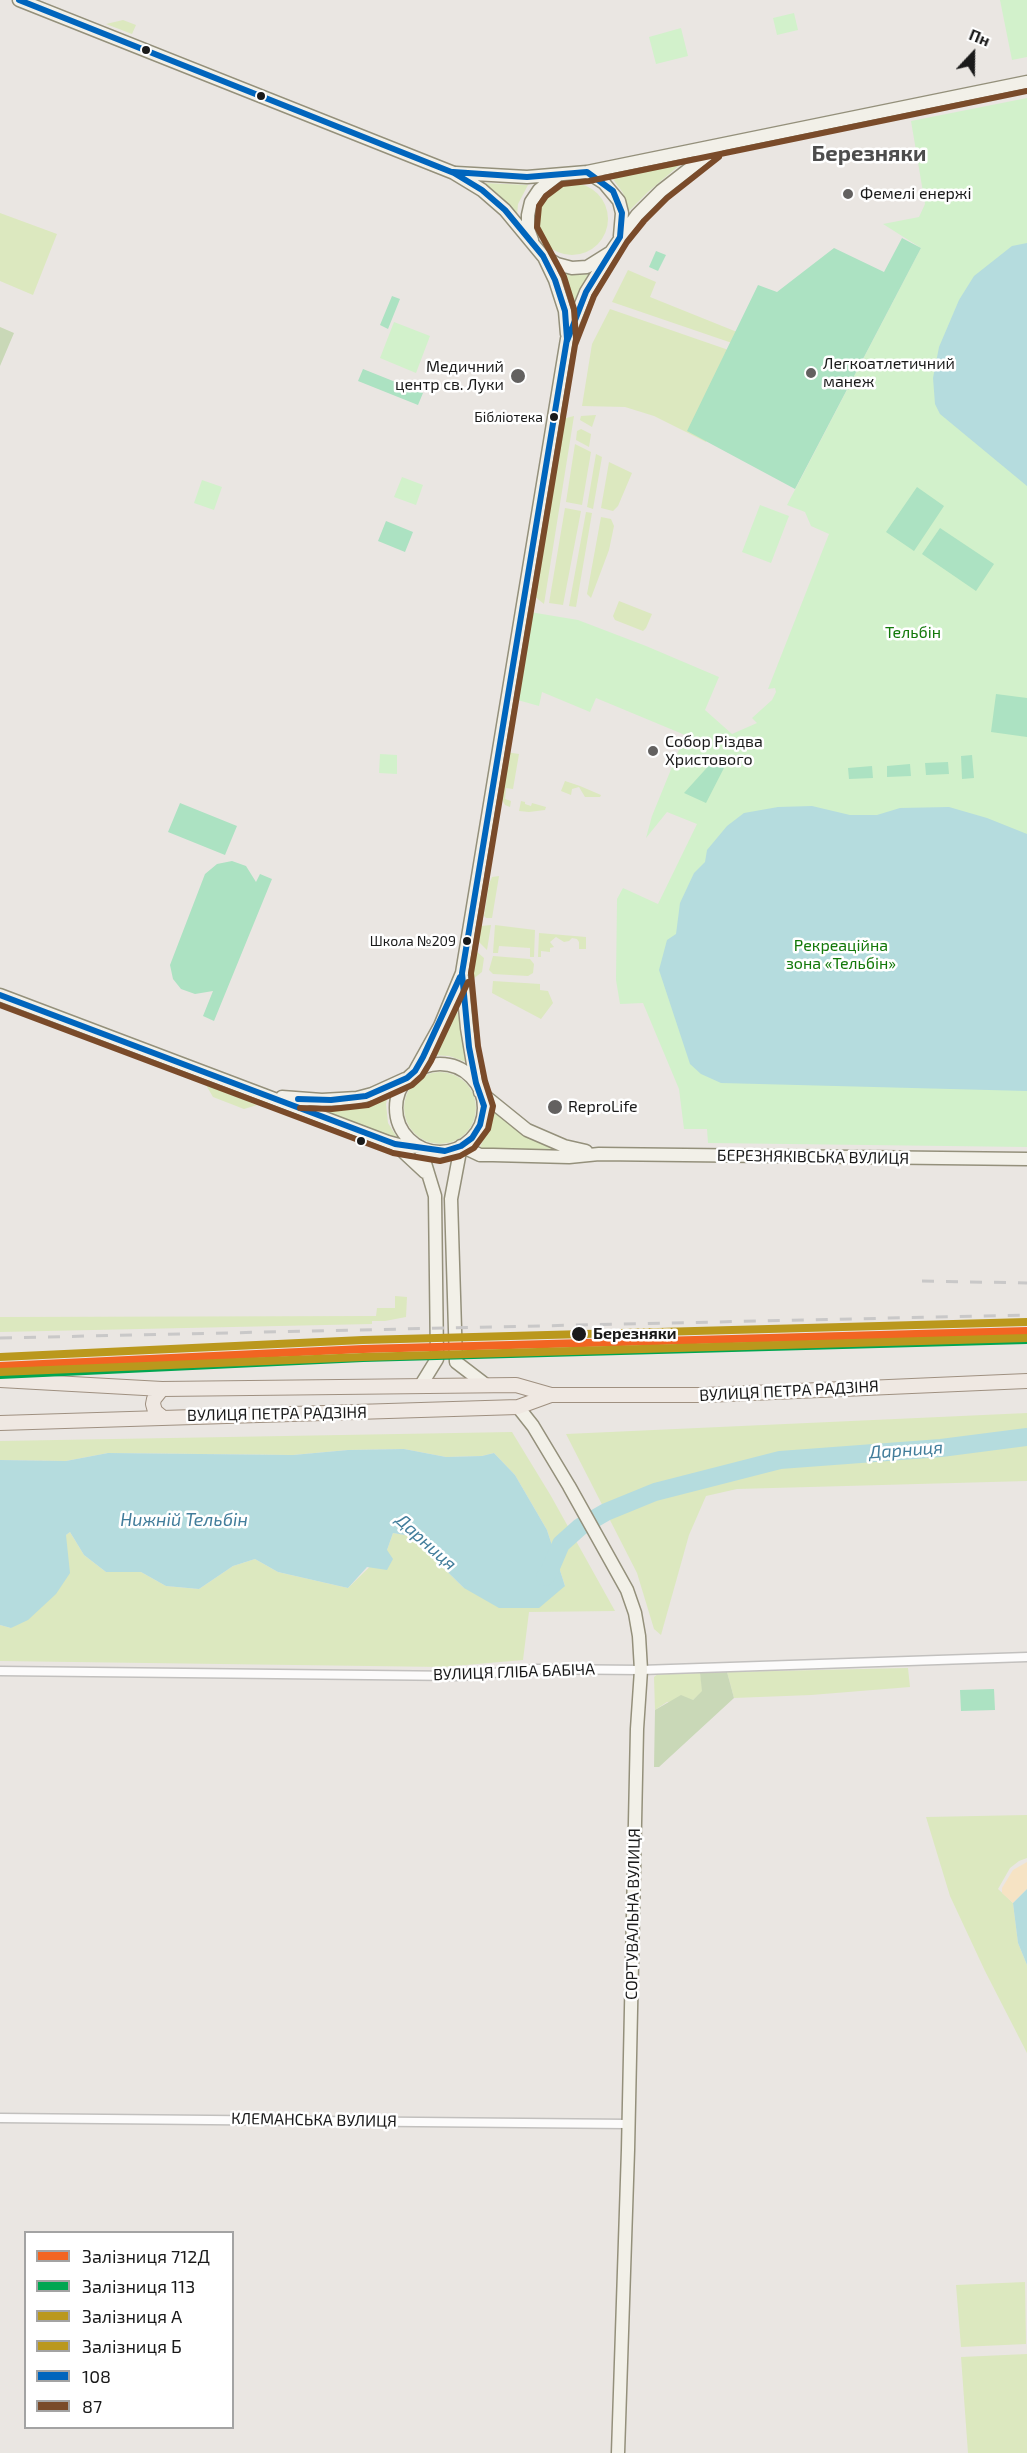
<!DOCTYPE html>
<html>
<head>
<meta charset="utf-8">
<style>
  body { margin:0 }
  #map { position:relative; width:1027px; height:2453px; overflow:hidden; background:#eae6e2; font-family:"Exo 2",sans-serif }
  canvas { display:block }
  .legend { position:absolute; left:24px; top:2231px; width:210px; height:198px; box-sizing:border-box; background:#fff; border:2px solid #a3a3a3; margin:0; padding:8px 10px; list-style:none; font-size:18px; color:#1a1a1a }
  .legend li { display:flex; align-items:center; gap:12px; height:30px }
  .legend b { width:30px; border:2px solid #a3a3a3 }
  .north { position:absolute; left:943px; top:24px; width:60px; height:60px; -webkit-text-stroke:4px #fff; paint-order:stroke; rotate:22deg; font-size:16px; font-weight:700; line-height:24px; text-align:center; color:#1a1a1a }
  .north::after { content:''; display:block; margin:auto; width:21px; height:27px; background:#1a1a1a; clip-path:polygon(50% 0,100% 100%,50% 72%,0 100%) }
</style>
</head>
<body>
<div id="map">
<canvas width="1027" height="2453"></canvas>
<ul class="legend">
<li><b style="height:8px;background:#f26522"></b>Залізниця 712Д</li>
<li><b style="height:8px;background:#00a651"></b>Залізниця 113</li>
<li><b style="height:8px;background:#ba981d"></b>Залізниця A</li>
<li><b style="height:8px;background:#ba981d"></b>Залізниця Б</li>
<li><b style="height:8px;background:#0065bd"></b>108</li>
<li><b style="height:8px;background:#7a4b2a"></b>87</li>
</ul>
<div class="north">Пн</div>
</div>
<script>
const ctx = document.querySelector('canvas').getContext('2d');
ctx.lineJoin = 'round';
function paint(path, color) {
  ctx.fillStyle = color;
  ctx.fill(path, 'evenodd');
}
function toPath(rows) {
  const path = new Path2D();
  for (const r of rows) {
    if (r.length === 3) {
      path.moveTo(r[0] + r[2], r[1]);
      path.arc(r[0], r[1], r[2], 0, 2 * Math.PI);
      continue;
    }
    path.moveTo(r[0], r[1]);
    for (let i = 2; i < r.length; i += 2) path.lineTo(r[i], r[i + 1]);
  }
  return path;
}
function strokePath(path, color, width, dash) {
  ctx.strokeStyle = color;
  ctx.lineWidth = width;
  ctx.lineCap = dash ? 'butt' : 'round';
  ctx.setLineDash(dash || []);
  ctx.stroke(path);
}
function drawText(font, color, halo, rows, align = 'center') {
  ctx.font = font + ' "Exo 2",sans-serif';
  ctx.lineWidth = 5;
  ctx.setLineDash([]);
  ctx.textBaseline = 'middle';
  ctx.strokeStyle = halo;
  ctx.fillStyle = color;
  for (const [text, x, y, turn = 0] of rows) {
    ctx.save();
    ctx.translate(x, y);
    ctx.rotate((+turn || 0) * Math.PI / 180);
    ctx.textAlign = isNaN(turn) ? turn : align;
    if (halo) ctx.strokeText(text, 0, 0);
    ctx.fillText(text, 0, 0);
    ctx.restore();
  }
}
paint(toPath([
  [123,20,136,25,132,34,106,24],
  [687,159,649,191,628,212,623,193,610,175],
  [484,183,528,185,518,204,517,216,498,194],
  [572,219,36],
  [0,213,57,234,33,295,0,281],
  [628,270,656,282,650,297,737,332,732,343,612,302],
  [558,272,577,275,588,274,570,316],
  [610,309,743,355,706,442,654,416,625,407,582,406,592,344],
  [596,415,592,427,580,420,581,416],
  [574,416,544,604,534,596,564,421,566,418],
  [581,429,591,434,589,447,576,440,577,431],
  [575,444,591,452,582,505,566,502],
  [596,454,602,457,593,509,587,507],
  [609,462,632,473,618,506,613,511,601,508],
  [565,508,581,511,563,605,549,603],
  [586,512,592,513,576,607,569,606],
  [601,517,611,519,614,526,609,550,591,598,587,594],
  [619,601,652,614,646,628,643,631,615,620,613,616],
  [506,752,519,754,513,789,506,788,505,799,511,801,510,807,505,805,500,796],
  [565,781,580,786,601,795,600,797,585,797,579,787,572,789,571,795,561,791],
  [521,801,525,802,525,804,531,806,532,803,546,807,545,810,529,812,519,811],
  [499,876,492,918,486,918,484,916,489,884,492,877],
  [491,925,487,950,478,941,481,926],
  [495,925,535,930,534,957,530,957,530,948,499,946,498,953,493,953],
  [539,933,586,937,586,949,579,949,579,942,577,939,572,938,569,941,564,942,556,937,550,942,554,947,550,948,550,952,541,951,541,957,538,957],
  [476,951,484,958,482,972,473,979],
  [493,956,530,959,534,964,533,973,528,976,493,974,489,970],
  [493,981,540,984,540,990,548,991,553,1003,541,1019,492,993],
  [456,1010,458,1014,466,1062,449,1056,431,1055],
  [440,1108,36],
  [206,1085,257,1105,244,1109,213,1097],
  [389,1092,386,1104,388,1123,398,1139,309,1107,317,1105,343,1106,366,1103],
  [492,1108,565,1151,565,1154,482,1150,480,1147,488,1129],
  [395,1296,407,1297,406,1317,385,1321,372,1321,372,1324,0,1332,0,1317,376,1316,377,1308,395,1308],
  [1027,1413,1027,1481,737,1489,706,1496,689,1535,661,1635,654,1629,637,1573,566,1434],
  [512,1432,551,1496,615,1611,529,1612,523,1660,443,1667,0,1661,0,1625,11,1628,66,1535,70,1532,84,1555,106,1572,141,1572,166,1586,199,1589,233,1566,255,1559,278,1572,348,1588,387,1550,393,1533,411,1536,464,1588,565,1586,547,1530,515,1475,494,1453,482,1456,446,1457,404,1449,348,1450,293,1455,108,1453,66,1461,0,1460,0,1441],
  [908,1668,910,1687,811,1695,734,1698,727,1672],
  [659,1673,700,1673,703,1691,693,1700,667,1702,655,1710,654,1677],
  [1027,1815,1027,1858,1019,1861,1010,1868,998,1889,1013,1903,1018,1943,1027,1965,1027,2053,985,1971,950,1896,926,1817],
  [1025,2282,1026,2344,961,2347,956,2285],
  [1027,2354,1027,2453,968,2453,961,2357]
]), '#dce8bf');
paint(toPath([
  [0,327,14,333,0,366],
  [727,1672,734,1698,659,1767,654,1767,655,1710,681,1695,693,1700,702,1691,700,1673]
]), '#c9d8b7');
paint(toPath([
  [1027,1862,1027,1889,1013,1903,1002,1893,1002,1888,1013,1870]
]), '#f6e3c4');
paint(toPath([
  [1000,0,1027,0,1027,57,1012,60],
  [794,13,798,30,777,35,773,18],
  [681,28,688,56,656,64,649,37],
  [1027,98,1027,1147,708,1143,707,1129,684,1129,679,1089,643,1003,620,1004,616,980,617,899,623,888,658,904,697,824,667,812,646,838,652,816,685,735,596,698,590,712,542,692,539,706,514,699,530,612,578,620,646,646,719,677,705,710,732,734,757,723,752,718,772,700,776,692,775,688,768,689,829,534,811,526,805,512,787,505,921,248,883,224,919,217,925,204,911,121],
  [394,322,430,336,416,373,380,358],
  [402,477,423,485,416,505,394,497],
  [202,480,222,487,214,510,194,503],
  [760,505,789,516,771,563,742,552],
  [380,754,397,755,397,774,379,773]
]), '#d2f1cb');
paint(toPath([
  [902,238,921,248,795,489,687,431,758,285,777,292,834,248,884,272],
  [656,251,666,255,658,271,649,267],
  [392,296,400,299,388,329,380,325],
  [363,369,423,393,418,405,358,381],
  [917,487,944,506,914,551,886,532],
  [386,521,413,532,405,552,378,541],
  [940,528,994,564,976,591,922,554],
  [996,694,1027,698,1027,737,991,732],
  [972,755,974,778,962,779,961,756],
  [713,761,725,766,706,803,684,793],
  [948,762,949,774,926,775,925,763],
  [910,764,911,776,887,777,887,766],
  [872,766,873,778,849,779,848,768],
  [180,803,237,826,225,855,168,832],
  [232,861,246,866,256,882,260,874,272,879,214,1021,203,1016,213,991,195,994,181,989,173,979,170,965,205,874,217,864],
  [994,1689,995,1710,961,1711,960,1690]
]), '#ace2c2');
paint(toPath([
  [1027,243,1027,486,940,414,935,404,933,378,939,347,959,300,974,276,1012,246],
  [812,806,850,815,877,815,900,808,949,807,987,818,1027,834,1027,1091,721,1083,701,1074,690,1064,659,970,667,940,676,934,680,903,694,873,705,862,707,850,727,826,744,813,778,807],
  [404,1449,446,1457,482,1456,494,1453,515,1475,547,1530,565,1586,539,1608,499,1608,464,1588,411,1536,393,1533,387,1550,393,1559,387,1570,367,1567,348,1588,278,1572,255,1559,233,1566,199,1589,166,1586,141,1572,106,1572,84,1555,70,1532,66,1535,70,1573,56,1594,28,1620,11,1628,0,1625,0,1460,66,1461,108,1453,293,1455,348,1450],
  [1027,1889,1027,1965,1018,1943,1013,1903]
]), '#b5dcde');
strokePath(toPath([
  [545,1577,549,1572,561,1544,580,1527,606,1512,655,1492,780,1460,941,1448,1027,1437]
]), '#b5dcde', 18);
const street = toPath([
  [0,1671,461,1676,536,1669,641,1670,1027,1657],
  [0,2118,628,2124]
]);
const secondary = toPath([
  [19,0,454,173,482,190,505,210,543,256,557,264,572,268,587,267,611,252,637,215,661,191,720,145],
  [587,172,604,183,619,201,622,213,620,236],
  [456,173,527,177,587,172,1027,82],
  [532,240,528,229,528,215,531,202,539,190,557,176],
  [544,257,555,280,565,311,567,334],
  [462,977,467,1028,476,1082],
  [0,995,388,1142,403,1146,420,1147],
  [440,1108,44],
  [415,1071,440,1026,462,973,567,339,586,292,611,252],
  [480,1092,527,1130,564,1146,586,1151],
  [282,1097,322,1100,357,1098,372,1094,405,1079],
  [396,1145,425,1172],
  [461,1146,480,1155,493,1155,569,1157,599,1154,1027,1159],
  [461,1146,451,1199,456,1362,486,1385],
  [420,1147,435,1196,437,1359,421,1385],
  [518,1407,533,1426,569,1486,627,1590,635,1613,639,1636,641,1670,637,1729,628,2150,618,2453]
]);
const primary = toPath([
  [0,1380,162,1389,516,1385,551,1395,705,1395,1027,1381],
  [162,1389,154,1399,153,1404,155,1411,162,1417],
  [0,1423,518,1407,551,1395]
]);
strokePath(street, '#c2c0be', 11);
strokePath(secondary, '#94907b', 15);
strokePath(primary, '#9f9080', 16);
strokePath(street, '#fcfbfb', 8);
strokePath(secondary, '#f2f0e8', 12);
strokePath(primary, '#efe8e2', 14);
strokePath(toPath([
  [922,1281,1027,1283],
  [0,1338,1027,1315]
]), '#c9c8c8', 3, [12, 12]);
strokePath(toPath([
  [453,172,527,177,587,172,613,191,622,213,620,237,586,292,567,341],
  [0,995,395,1144,445,1151,461,1146,472,1138,480,1125,484,1106,476,1083,469,1047,462,973,567,339,565,311,555,280,543,256,505,210,482,190,454,173,19,0],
  [298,1099,331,1100,366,1096,407,1078,415,1071,423,1057,460,977]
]), '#0065bd', 6);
strokePath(toPath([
  [575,345,594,296,627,242,644,221,667,198,719,157],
  [0,1005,393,1153,440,1161,460,1156,474,1148,488,1129,493,1106,485,1081,478,1046,471,973,576,339,574,309,564,277,537,227,539,206,546,196,562,184,589,181,1027,91],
  [300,1108,332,1109,368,1105,412,1085,422,1076,431,1061,468,982]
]), '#7a4b2a', 6);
strokePath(toPath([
  [0,1366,363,1349,1027,1331]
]), '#f26522', 8);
strokePath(toPath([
  [0,1375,363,1358,1027,1340]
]), '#00a651', 8);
strokePath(toPath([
  [0,1357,363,1340,1027,1322]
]), '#ba981d', 8);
strokePath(toPath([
  [0,1372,363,1357,1027,1338]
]), '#ba981d', 8);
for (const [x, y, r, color] of [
  [146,50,5,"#1a1a1a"],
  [261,96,5,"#1a1a1a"],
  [848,194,6,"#636160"],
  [811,373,6,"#636160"],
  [518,376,8,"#636160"],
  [554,417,5,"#1a1a1a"],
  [653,751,6,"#636160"],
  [467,941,5,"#1a1a1a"],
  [555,1107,8,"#636160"],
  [361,1141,5,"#1a1a1a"],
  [579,1334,8,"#1a1a1a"]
]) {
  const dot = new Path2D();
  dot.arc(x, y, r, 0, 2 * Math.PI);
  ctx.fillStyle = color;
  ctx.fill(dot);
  strokePath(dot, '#fff', 2);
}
drawText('14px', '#1a1a1a', '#fff', [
  ["Бібліотека",543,417],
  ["Школа №209",456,941]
], 'right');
drawText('16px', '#1a1a1a', '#fff', [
  ["Фемелі енержі",860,194],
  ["Легкоатлетичний",823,364],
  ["манеж",823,382],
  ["Медичний",504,367,"right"],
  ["центр св. Луки",504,385,"right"],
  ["Собор Різдва",665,742],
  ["Христового",665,760],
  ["ReproLife",568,1107]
], 'left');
drawText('16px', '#127809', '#fff', [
  ["Тельбін",913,633],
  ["Рекреаційна",841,946],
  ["зона «Тельбін»",841,964]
]);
drawText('16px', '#1a1a1a', '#fff', [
  ["БЕРЕЗНЯКІВСЬКА ВУЛИЦЯ",813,1157,1],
  ["ВУЛИЦЯ ПЕТРА РАДЗІНЯ",789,1391,-3],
  ["ВУЛИЦЯ ПЕТРА РАДЗІНЯ",277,1414,-1],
  ["ВУЛИЦЯ ГЛІБА БАБІЧА",514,1672,-2],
  ["СОРТУВАЛЬНА ВУЛИЦЯ",633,1914,-89],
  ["КЛЕМАНСЬКА ВУЛИЦЯ",314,2120,1]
]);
drawText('bold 16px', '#1a1a1a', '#fff', [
  ["Березняки",593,1334]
], 'left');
drawText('italic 18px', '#427d9b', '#fff', [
  ["Дарниця",906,1450,-4],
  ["Нижній Тельбін",184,1520],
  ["Дарниця",426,1542,42]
]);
drawText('bold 22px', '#4d4d4d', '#fff', [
  ["Березняки",869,154]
]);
</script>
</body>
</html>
